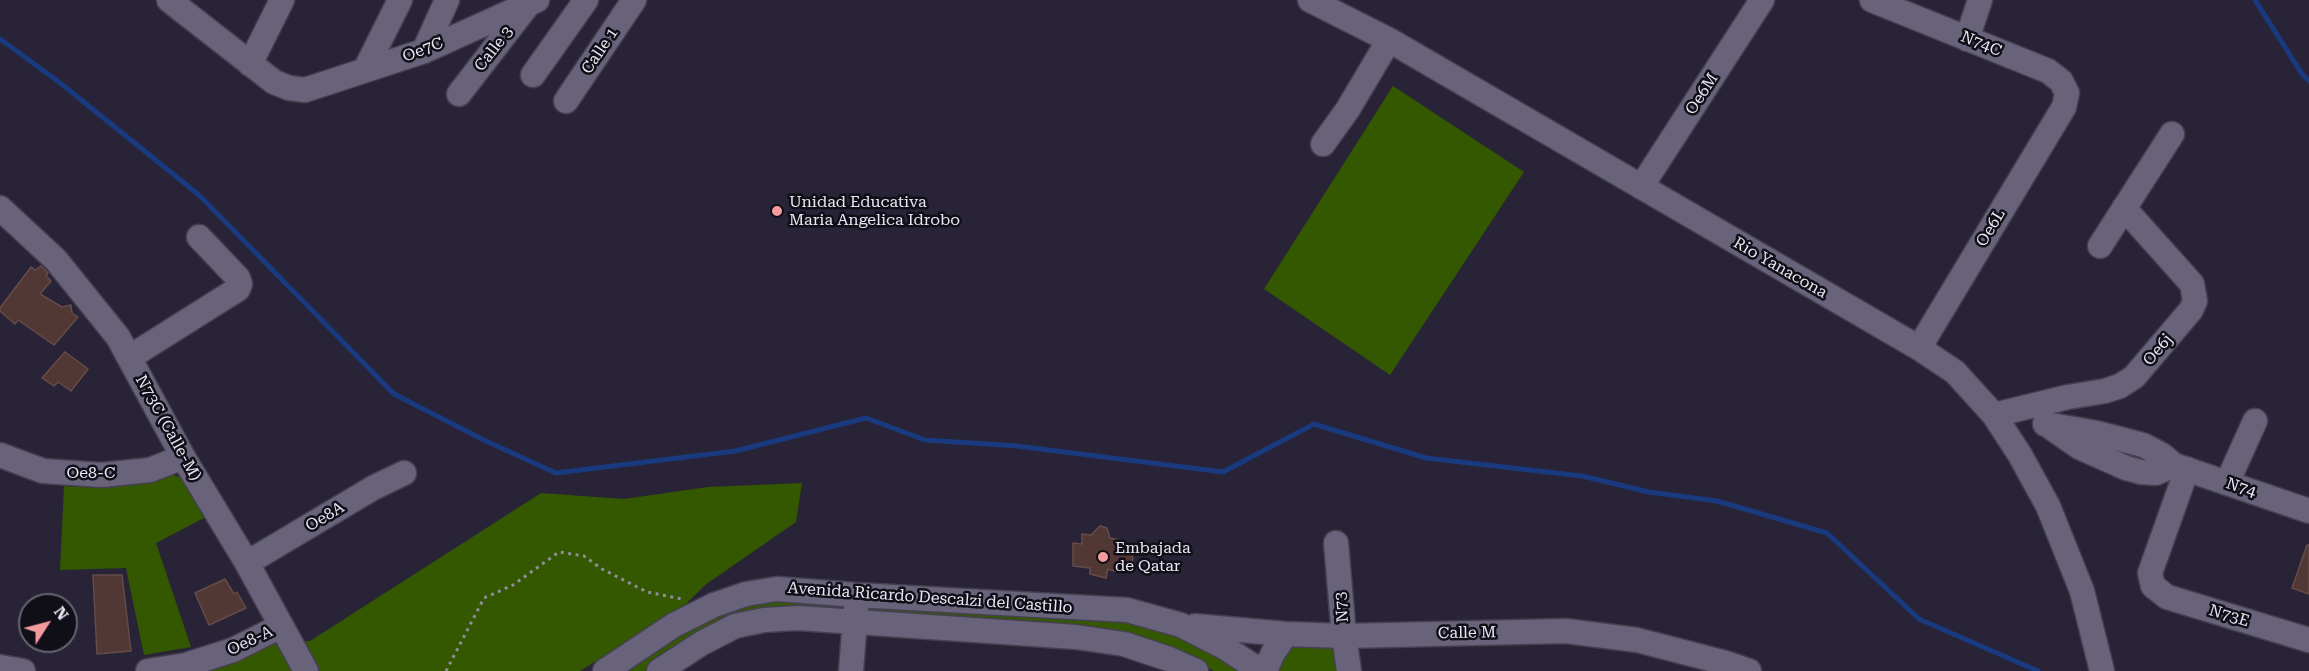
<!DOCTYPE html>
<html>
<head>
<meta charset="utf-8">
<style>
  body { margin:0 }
  #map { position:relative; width:2309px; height:671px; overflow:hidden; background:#282337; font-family:"Roboto Serif",serif }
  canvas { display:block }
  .north { position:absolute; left:18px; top:593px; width:60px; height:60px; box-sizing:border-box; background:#100e17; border:2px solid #67646f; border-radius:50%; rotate:54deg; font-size:16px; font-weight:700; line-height:24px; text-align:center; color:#e9e6f3 }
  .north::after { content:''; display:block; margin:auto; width:21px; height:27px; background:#f59b9d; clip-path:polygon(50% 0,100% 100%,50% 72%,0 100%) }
</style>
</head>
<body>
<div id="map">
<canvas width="2309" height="671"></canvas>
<div class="north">N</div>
</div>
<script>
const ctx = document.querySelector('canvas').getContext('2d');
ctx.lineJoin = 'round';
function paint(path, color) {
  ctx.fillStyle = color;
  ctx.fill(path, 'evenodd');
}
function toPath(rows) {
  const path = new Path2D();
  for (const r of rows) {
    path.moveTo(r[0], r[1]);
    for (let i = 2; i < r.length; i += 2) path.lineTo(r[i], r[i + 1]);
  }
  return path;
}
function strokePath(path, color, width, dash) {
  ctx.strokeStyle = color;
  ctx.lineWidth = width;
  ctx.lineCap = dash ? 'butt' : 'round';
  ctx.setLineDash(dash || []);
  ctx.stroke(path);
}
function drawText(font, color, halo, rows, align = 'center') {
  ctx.font = font + ' "Roboto Serif",serif';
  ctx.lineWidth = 5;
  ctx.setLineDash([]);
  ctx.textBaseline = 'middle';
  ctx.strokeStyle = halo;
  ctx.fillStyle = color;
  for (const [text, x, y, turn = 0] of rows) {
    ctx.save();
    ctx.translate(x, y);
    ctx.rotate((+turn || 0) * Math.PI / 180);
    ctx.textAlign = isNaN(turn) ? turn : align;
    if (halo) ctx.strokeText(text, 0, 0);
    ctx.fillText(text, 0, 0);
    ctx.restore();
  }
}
paint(toPath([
  [1393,86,1524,172,1390,375,1264,289],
  [170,474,183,478,204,518,156,543,191,647,144,655,126,568,60,570,64,486,105,488,153,481],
  [802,483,796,522,705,585,682,608,580,671,201,671,273,643,310,641,541,493,624,499,708,487],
  [779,595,851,600,848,615,700,636,646,671,615,671,676,631],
  [867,601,1093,614,1186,635,1240,666,1237,671,1214,671,1193,660,866,616],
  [1291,647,1331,648,1338,653,1341,671,1277,671,1281,651]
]), '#335800');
strokePath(toPath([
  [2255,0,2302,74,2309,81],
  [0,39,59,82,199,195,394,394,486,441,556,473,735,451,866,418,925,440,1017,446,1223,472,1314,424,1426,458,1582,476,1649,492,1717,501,1827,533,1919,619,2038,671]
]), '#1a3a7f', 5);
const building = toPath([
  [41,266,48,273,46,276,51,281,40,294,62,307,71,305,72,313,78,317,54,345,18,320,15,324,0,311,0,308,31,267,35,270,41,266],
  [65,352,88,369,71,391,58,382,54,386,42,378,65,352],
  [1100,526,1107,528,1110,538,1124,541,1125,546,1132,548,1133,566,1122,567,1121,573,1108,569,1106,578,1090,574,1090,568,1073,566,1073,543,1082,544,1082,534,1091,535,1100,526],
  [2307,545,2309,545,2309,594,2292,588,2307,545],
  [93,575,122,575,131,651,97,654,93,575],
  [225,579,234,594,237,592,246,608,209,625,195,593,225,579]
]);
paint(building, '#513835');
strokePath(building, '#664c48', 1.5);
const minor = toPath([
  [169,0,274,82,289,88,305,90,424,51,537,0],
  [1310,0,1389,40,1919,348,1955,372,1994,415,2020,455,2048,506,2082,591,2102,671],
  [1872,0,2048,71,2061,81,2067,93,2064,107,1919,348],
  [1967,39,1980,0],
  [424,51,447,0],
  [250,64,282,0],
  [365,70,400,0],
  [533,75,586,0],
  [459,94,527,6],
  [566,101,634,0],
  [1323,144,1348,109,1389,40],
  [1641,187,1762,0],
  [0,208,56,260,118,337,183,457,247,563,306,671],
  [2100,246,2172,134],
  [130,357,238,289,240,284,238,278,199,237],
  [1994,415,2068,397,2105,391,2120,386,2134,377,2191,310,2195,301,2192,284,2124,208],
  [2045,424,2097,433,2143,445,2162,455,2174,465,2309,511],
  [2053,429,2079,447,2126,468,2141,472,2156,473,2174,465],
  [0,455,43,471,102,475,150,470,183,457],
  [2187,469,2150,573,2153,586,2167,597,2309,640],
  [2227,483,2255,421],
  [1336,543,1344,636,1349,671],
  [247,563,373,488,404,473],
  [1195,626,1286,634,1344,636,1566,631,1637,640,1726,663,1749,671],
  [0,667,23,671],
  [148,671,186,665,233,650,281,626],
  [605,671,674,625,714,605,746,594,777,589,856,595,1127,610,1181,625,1224,647,1261,671],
  [659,671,702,643,735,626,764,620,798,618,1076,637,1124,644,1169,659,1196,671],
  [851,671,856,608],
  [1265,671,1273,653,1286,634]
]);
strokePath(minor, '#454051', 27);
strokePath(toPath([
  [446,671,484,598,513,585,559,552,584,556,602,569,647,592,682,599]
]), '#918d9d', 3, [3, 4.5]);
strokePath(minor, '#68637a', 24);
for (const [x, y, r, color] of [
  [777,211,6,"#f59b9d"],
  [1103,557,6,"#f59b9d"]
]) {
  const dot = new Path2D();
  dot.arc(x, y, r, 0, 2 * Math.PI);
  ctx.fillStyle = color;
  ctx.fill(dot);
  strokePath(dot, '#100e17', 2);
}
drawText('16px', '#e9e6f3', '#100e17', [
  ["N74C",1981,44,22],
  ["Calle 3",494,49,-52],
  ["Oe7C",423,50,-21],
  ["Calle 1",600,51,-56],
  ["Oe6M",1702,94,-57],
  ["Oe6L",1991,228,-59],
  ["Rio Yanacona",1780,268,30],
  ["Oe6j",2158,350,-49],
  ["N73C (Calle-M)",168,428,61],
  ["Oe8-C",91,473],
  ["N74",2241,488,19],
  ["Oe8A",325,517,-31],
  ["Avenida Ricardo Descalzi del Castillo",930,598,4],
  ["N73",1342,607,-95],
  ["N73E",2229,616,17],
  ["Calle M",1467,633,-1],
  ["Oe8-A",250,641,-25]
]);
drawText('16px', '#e9e6f3', '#100e17', [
  ["Unidad Educativa",789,202],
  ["Maria Angelica Idrobo",789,220],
  ["Embajada",1115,548],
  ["de Qatar",1115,566]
], 'left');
</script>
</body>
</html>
